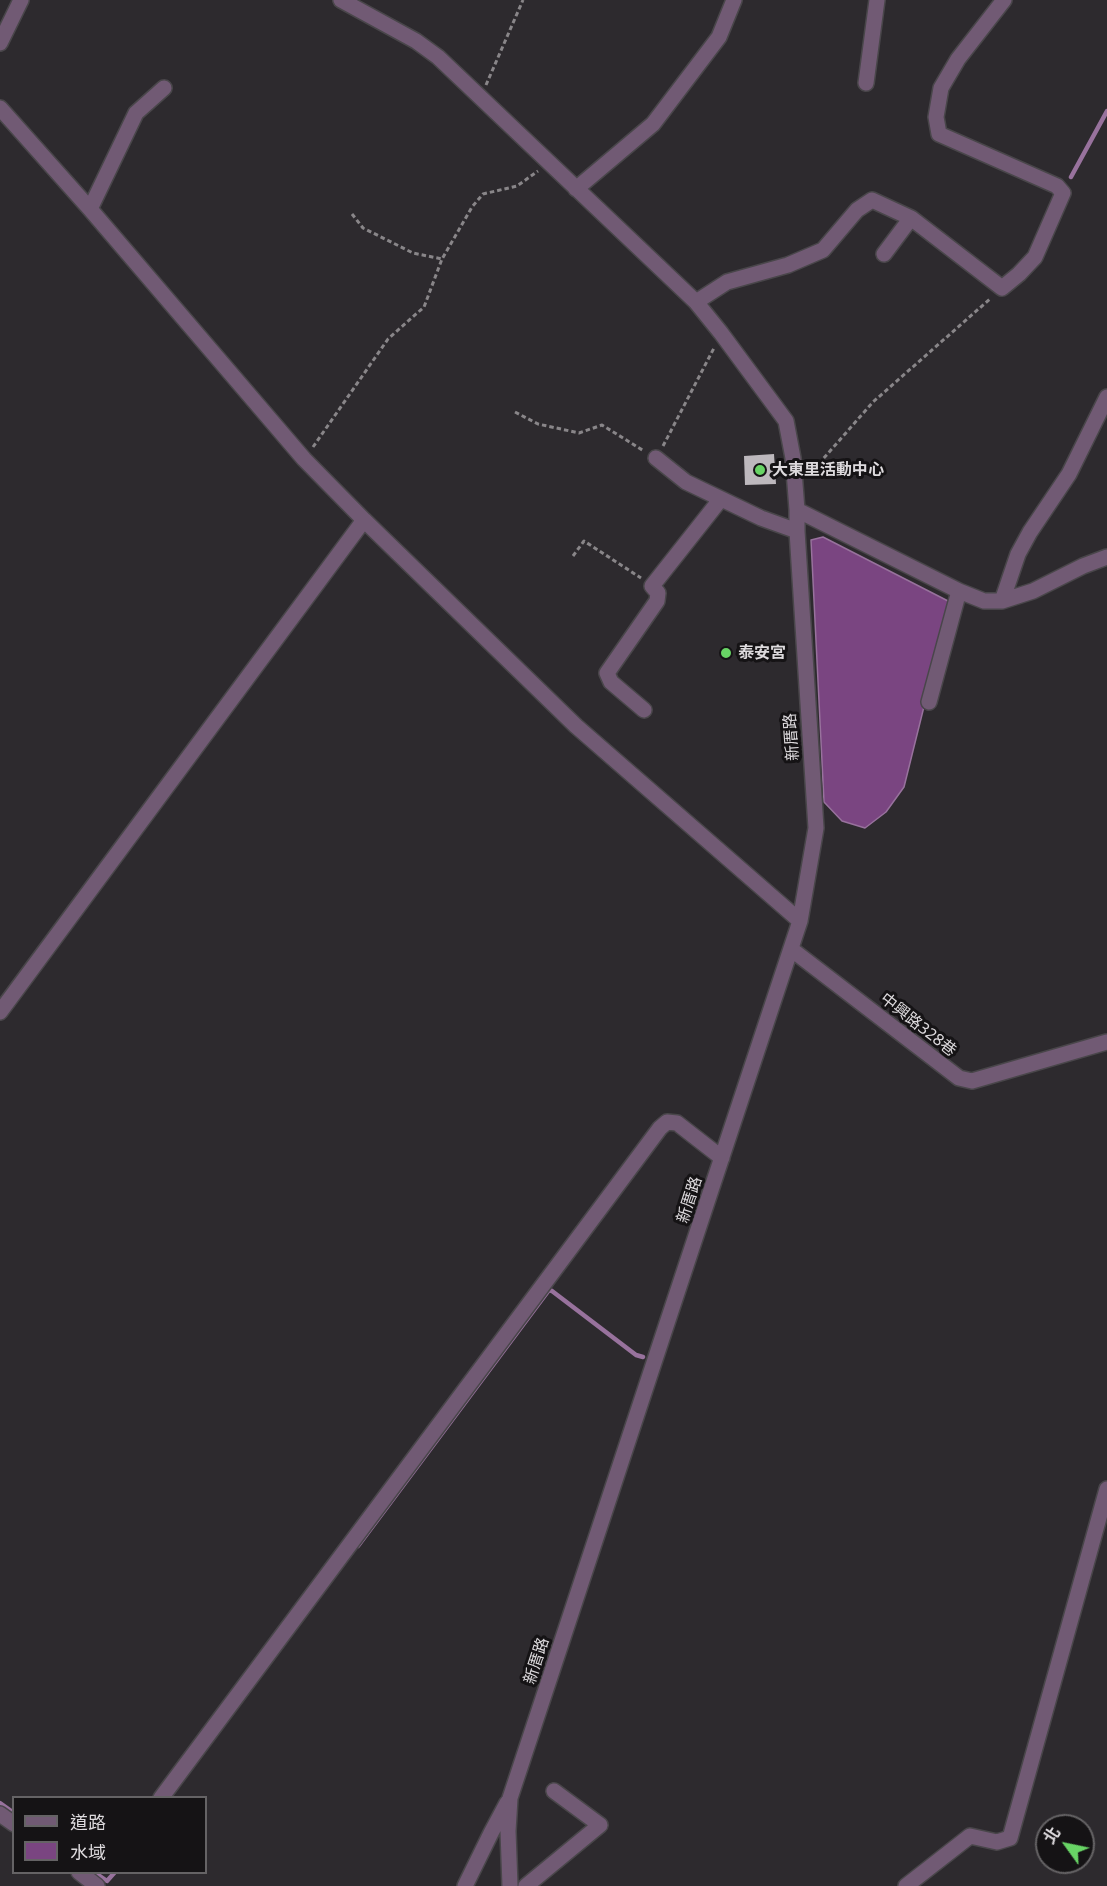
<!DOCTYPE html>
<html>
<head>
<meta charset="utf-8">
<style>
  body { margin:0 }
  #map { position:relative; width:1107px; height:1886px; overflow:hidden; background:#2d2a2e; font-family:"Noto Sans","Noto Sans TC",sans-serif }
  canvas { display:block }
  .legend { position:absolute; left:12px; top:1796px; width:195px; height:78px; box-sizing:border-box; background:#151315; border:2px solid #656365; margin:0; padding:8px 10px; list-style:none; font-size:18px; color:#dddadd }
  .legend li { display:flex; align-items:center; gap:12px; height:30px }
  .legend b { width:30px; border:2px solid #656365 }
  .north { position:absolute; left:1035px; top:1814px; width:60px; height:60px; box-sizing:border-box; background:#151315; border:2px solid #656365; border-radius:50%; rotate:303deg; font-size:16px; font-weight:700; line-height:24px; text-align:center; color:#dddadd }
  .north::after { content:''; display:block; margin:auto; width:21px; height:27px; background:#68d465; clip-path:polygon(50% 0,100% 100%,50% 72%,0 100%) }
</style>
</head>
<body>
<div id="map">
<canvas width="1107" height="1886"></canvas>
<ul class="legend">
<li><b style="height:8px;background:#715a74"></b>道路</li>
<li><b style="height:16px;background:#7a4581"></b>水域</li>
</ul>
<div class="north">北</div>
</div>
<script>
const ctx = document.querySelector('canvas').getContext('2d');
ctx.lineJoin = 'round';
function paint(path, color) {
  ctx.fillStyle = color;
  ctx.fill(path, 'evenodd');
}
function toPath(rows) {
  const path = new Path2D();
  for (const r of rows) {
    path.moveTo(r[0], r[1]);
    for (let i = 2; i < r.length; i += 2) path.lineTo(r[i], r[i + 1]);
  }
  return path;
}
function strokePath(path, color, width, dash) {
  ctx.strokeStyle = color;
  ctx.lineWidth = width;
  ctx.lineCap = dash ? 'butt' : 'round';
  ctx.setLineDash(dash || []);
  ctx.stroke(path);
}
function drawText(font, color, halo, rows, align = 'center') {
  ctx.font = font + ' "Noto Sans","Noto Sans TC",sans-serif';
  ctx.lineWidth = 6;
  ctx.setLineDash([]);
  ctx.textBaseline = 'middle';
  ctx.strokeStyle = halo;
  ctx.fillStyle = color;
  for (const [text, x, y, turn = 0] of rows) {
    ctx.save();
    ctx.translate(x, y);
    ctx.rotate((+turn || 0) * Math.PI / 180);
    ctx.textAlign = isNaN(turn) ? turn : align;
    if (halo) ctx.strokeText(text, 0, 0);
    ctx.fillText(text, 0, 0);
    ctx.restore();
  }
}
const water = toPath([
  [823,537,950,602,904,787,886,812,865,828,842,821,824,802,811,540,823,537]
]);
paint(water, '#7a4581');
strokePath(water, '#98729d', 1.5);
strokePath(toPath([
  [1071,177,1107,111],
  [358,1546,549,1290,552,1291,636,1355,643,1357],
  [0,1803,14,1813],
  [94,1872,107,1881,115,1872]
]), '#98729d', 4.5);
paint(toPath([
  [774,454,776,484,745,485,744,456]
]), '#bdb8bd');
const minor = toPath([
  [341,0,416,41,438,57,696,302,721,333,786,421,793,458,797,510,959,591,984,601,1002,601,1033,591,1083,566,1107,557],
  [0,43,21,0],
  [866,83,877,0],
  [0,108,90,209,304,459,364,520,576,726,800,921],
  [576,189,653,124,719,37,734,0],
  [90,209,136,113,164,88],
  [884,254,911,218],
  [696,302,727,282,788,265,823,250,857,210,872,200,911,218,1002,288,1019,274,1035,257,1063,193,1057,186,939,134,936,117,941,88,958,59,1004,0],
  [656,458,686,482,761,518,797,531],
  [1002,601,1018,554,1030,532,1069,474,1107,397],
  [929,702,959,591],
  [644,710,611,682,607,673,657,601,658,593,652,586,720,500],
  [791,949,959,1078,972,1081,1107,1042],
  [0,1012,364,520],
  [161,1798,660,1128,667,1122,677,1123,722,1158],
  [0,1814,14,1824],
  [79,1872,97,1886],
  [465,1886,491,1833,507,1803],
  [510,1886,508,1831,510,1798,800,921,816,828,797,531,797,510],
  [526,1886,600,1825,554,1791],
  [906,1886,970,1836,997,1842,1010,1838,1107,1489]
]);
strokePath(minor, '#49464a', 18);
strokePath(toPath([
  [486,85,523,0],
  [352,214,363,228,413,253,442,259],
  [515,412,538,424,579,433,602,425,644,451],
  [663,446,714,348],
  [313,447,388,339,424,307,442,259,472,207,483,194,517,186,538,171],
  [809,475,873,402,991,298],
  [573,556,584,541,641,578]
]), '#898689', 3, [4.5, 3]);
strokePath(minor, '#715a74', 15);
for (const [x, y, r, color] of [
  [760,470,6,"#68d465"],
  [726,653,6,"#68d465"]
]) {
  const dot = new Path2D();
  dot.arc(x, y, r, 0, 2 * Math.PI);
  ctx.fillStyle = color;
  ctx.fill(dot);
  strokePath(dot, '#151315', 2);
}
drawText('bold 16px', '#dddadd', '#151315', [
  ["大東里活動中心",772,470],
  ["泰安宮",738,653]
], 'left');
drawText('16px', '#dddadd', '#151315', [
  ["新厝路",792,737,-94],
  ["中興路328巷",918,1025,38],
  ["新厝路",690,1200,-72],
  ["新厝路",537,1661,-72]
]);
</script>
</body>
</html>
